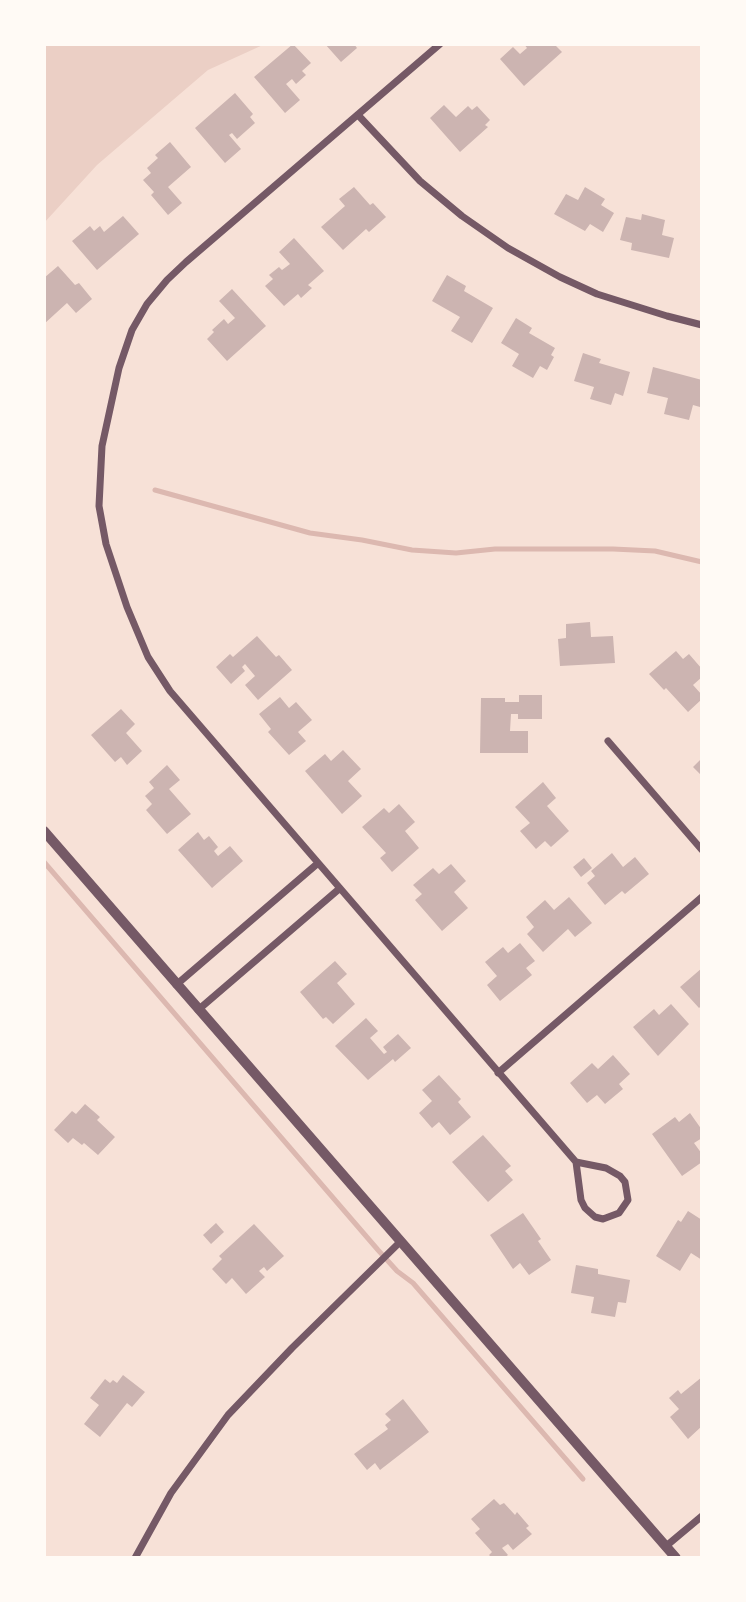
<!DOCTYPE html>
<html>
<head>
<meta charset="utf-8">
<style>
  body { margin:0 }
  #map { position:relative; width:746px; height:1602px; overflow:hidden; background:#f7e1d7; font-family:"IBM Plex Sans",sans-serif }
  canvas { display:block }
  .frame { position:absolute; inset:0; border:46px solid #fffaf5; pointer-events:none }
</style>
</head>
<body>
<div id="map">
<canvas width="746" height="1602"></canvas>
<div class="frame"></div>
</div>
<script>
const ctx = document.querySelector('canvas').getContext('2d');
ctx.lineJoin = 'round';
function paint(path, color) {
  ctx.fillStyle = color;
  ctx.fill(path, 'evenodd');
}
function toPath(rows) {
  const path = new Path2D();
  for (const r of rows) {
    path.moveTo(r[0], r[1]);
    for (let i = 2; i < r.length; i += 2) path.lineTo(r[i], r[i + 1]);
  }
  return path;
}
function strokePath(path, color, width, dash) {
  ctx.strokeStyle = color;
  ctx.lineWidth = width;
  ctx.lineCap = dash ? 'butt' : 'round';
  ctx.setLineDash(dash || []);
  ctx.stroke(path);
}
paint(toPath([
  [44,44,265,44,208,70,97,165,44,223]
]), '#ebcfc5');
strokePath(toPath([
  [155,490,310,533,362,540,412,550,456,553,495,549,613,549,655,551,702,562],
  [44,862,378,1250,397,1271,413,1283,583,1479]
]), '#dcb8b0', 5);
paint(toPath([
  [293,44,311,63,302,71,306,75,296,84,292,79,286,84,300,100,285,113,254,77],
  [325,44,354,44,357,48,341,62],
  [524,44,554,44,562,52,524,86,500,59,513,47,520,54,527,48],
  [235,93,253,114,250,117,255,123,237,139,232,133,229,135,241,149,225,163,195,128],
  [444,105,456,117,468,106,472,110,477,106,490,120,485,125,488,127,460,152,430,118],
  [170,142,191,167,168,187,182,203,168,215,151,195,154,192,143,180,151,173,147,168,158,158,155,155],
  [354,187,370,205,373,203,386,217,369,232,366,229,343,250,321,227,345,206,339,199],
  [585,187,605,199,601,205,614,213,603,232,590,224,585,231,554,214,566,194,578,200],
  [642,214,665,220,662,235,674,238,669,258,631,250,632,243,620,240,626,217,641,220],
  [123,216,139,234,97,270,72,241,90,226,94,231,100,226,104,232],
  [294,238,324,271,308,285,312,288,301,298,298,294,284,306,265,286,273,279,269,275,279,267,282,270,290,264,279,252],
  [58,266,75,285,79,283,92,299,76,313,67,303,44,324,44,278],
  [447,275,466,286,464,291,493,308,472,343,451,331,460,317,432,301],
  [232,289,266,326,227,361,207,339,214,332,212,330,224,319,228,324,235,318,219,301],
  [516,318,532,328,529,333,555,348,551,355,554,357,547,370,540,366,533,378,512,366,519,354,501,343],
  [583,353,601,359,599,363,630,372,623,396,615,393,611,405,590,399,594,387,574,381],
  [653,367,702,380,700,407,693,405,689,420,664,414,668,398,647,393],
  [590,622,591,637,613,636,615,663,560,666,558,639,566,638,566,624],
  [257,636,276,657,279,655,292,670,258,700,245,685,255,676,245,664,242,667,245,671,231,684,216,667,230,654,233,657],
  [676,651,683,659,689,654,702,669,702,677,693,685,702,695,702,699,688,712,666,688,664,690,649,674],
  [519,695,542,695,542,719,518,719,518,714,511,714,510,731,528,731,528,753,480,753,481,698,505,698,505,702,519,702],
  [280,697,289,708,296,702,312,720,298,732,306,741,289,755,268,732,271,729,259,714],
  [121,709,135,724,126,733,142,751,127,765,121,757,115,762,91,735],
  [343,750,361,769,348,781,362,796,342,814,305,771,325,754,331,761],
  [702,758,702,776,693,767],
  [167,765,180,780,169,789,191,814,167,834,146,810,152,804,145,796,154,788,149,782],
  [543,782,556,798,547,806,569,831,551,847,545,841,536,849,520,831,530,823,515,807],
  [399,804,415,822,405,831,419,848,392,872,380,858,386,853,362,827,384,808,389,813],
  [198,832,204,840,209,836,218,847,214,851,218,856,230,846,243,861,212,888,178,850],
  [612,853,623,867,635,857,649,874,625,894,622,891,605,905,587,883,595,876,591,871],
  [584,858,592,868,581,877,573,867],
  [451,864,466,881,454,892,468,908,442,931,415,900,422,894,413,885,433,868,439,874],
  [569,897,592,923,575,937,568,929,543,952,527,934,534,927,526,917,545,900,554,910],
  [520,943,535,961,526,968,532,975,500,1001,487,985,497,976,485,962,503,947,508,953],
  [335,961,347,974,337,983,355,1004,333,1024,326,1017,323,1019,300,992],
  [702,968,702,1005,699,1008,680,987],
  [671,1004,689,1024,658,1056,633,1027,654,1009,659,1015],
  [366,1018,378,1031,370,1038,384,1054,387,1052,383,1047,398,1034,411,1048,395,1062,393,1059,368,1080,335,1046],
  [613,1055,630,1074,619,1084,623,1089,605,1104,597,1095,587,1103,570,1083,592,1063,598,1069],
  [439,1075,461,1099,458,1102,471,1117,450,1135,439,1122,432,1128,419,1113,432,1101,422,1090],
  [85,1104,100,1117,97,1120,115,1137,98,1155,84,1143,82,1145,73,1138,68,1143,54,1130,72,1111,76,1114],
  [690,1113,702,1130,702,1138,694,1143,702,1154,702,1162,682,1176,652,1134,675,1117,679,1122],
  [483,1135,511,1166,505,1171,513,1180,488,1202,452,1162],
  [688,1211,702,1220,702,1260,691,1253,680,1271,656,1256,678,1220,681,1222],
  [523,1213,541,1239,538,1241,551,1260,529,1275,520,1263,513,1269,490,1235],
  [216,1223,224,1232,211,1244,203,1235],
  [254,1224,284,1256,267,1271,264,1267,259,1271,265,1277,246,1294,232,1278,226,1284,212,1269,222,1259,219,1256],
  [576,1265,598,1269,598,1274,630,1280,626,1303,618,1302,615,1317,591,1313,594,1297,571,1293],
  [123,1375,145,1392,132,1407,127,1403,100,1437,84,1424,99,1405,90,1398,105,1379,110,1383,113,1380,117,1383],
  [702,1377,702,1426,688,1439,670,1417,679,1409,669,1398,678,1390,681,1394],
  [403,1399,429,1432,380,1470,375,1463,367,1470,354,1454,388,1429,385,1425,391,1420,385,1414],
  [494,1499,500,1505,504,1503,515,1515,517,1512,529,1526,526,1528,532,1534,513,1550,508,1544,502,1548,508,1555,504,1558,492,1558,489,1555,492,1552,475,1533,480,1529,471,1519]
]), '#ccb4b1');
strokePath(toPath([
  [440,44,186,262,167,280,147,304,132,330,119,368,102,446,99,506,106,544,127,607,148,657,170,691,576,1162,581,1200,585,1208,595,1217,603,1219,619,1213,628,1200,625,1182,620,1176,606,1168,576,1162],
  [358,115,420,181,462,216,508,248,560,277,597,294,667,316,702,325],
  [608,741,702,850],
  [176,985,317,864],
  [198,1010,339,889],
  [498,1073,702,897],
  [665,1547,702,1516],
  [135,1558,171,1493,228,1415,292,1348,400,1242]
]), '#755966', 7);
strokePath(toPath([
  [44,831,676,1558]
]), '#755966', 10);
</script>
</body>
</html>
